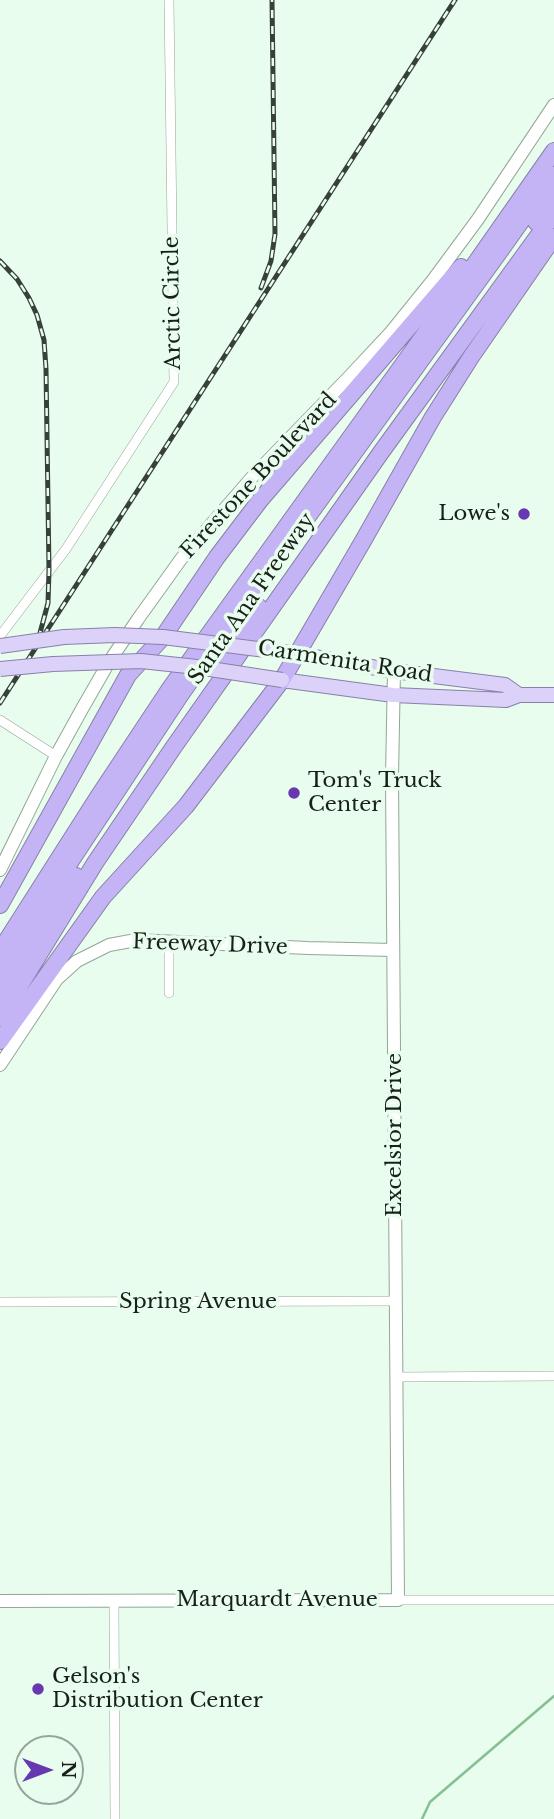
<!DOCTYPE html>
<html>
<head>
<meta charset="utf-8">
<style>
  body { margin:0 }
  #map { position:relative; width:554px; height:1819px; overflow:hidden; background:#e8fded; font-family:"Libre Baskerville",serif }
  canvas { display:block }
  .north { position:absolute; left:14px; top:1735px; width:70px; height:70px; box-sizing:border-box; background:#e8fded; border:2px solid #95a599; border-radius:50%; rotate:90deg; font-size:19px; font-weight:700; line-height:28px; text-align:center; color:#19201a }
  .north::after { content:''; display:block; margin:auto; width:24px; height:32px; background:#6639b1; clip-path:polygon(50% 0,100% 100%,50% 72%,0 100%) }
</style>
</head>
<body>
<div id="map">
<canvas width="554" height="1819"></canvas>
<div class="north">N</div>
</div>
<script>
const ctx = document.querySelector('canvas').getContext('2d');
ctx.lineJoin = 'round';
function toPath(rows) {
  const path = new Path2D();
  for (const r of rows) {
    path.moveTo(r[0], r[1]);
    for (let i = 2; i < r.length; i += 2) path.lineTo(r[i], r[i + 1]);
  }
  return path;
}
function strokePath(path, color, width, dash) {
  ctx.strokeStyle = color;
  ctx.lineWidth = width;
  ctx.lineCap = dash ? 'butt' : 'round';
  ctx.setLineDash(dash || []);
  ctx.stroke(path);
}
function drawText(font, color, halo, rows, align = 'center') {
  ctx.font = font + ' "Libre Baskerville",serif';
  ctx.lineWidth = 7;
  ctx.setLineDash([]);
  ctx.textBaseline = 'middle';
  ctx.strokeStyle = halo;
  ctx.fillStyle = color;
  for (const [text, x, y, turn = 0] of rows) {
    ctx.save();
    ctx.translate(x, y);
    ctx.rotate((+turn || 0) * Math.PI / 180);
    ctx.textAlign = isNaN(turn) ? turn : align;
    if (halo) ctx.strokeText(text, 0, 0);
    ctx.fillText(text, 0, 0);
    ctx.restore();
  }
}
strokePath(toPath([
  [422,1819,430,1802,554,1696]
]), '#84c094', 2.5);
const street = toPath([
  [0,636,66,549,174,382,169,0],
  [0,720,56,756],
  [169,941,169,993],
  [0,1302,396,1301],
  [397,1377,554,1376],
  [398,1600,554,1600],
  [114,1601,115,1819]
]);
const secondary = toPath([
  [0,870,56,756,82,709,109,662,138,619,181,559,255,474,348,378,391,332,433,280,478,219,554,105],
  [0,1065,57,979,77,961,109,945,136,940,308,948,393,950],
  [0,1601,398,1600,392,776,394,671]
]);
const primary = toPath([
  [297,654,394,671,505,685,519,695],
  [282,680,393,695,506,700,519,695,554,695]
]);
const highway = toPath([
  [536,222,554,196],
  [224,657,259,607],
  [0,905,128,675,163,637,217,557,261,499,461,267],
  [0,951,98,797,171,687,463,281,554,151],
  [0,974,49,894,181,694,277,559,500,251,554,175],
  [0,995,76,876],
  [0,1018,95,863,173,748,382,451,554,214],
  [0,1041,103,897,186,806,282,680,363,541,433,417,471,357,554,237]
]);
strokePath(street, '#93a697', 10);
strokePath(secondary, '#93a697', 14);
strokePath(primary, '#8880a8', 16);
strokePath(highway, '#8880a8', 18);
strokePath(street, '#fff', 9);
strokePath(secondary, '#fff', 12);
strokePath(primary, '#dcd1f9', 14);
strokePath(highway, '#c4b3f5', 16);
const rail = toPath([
  [0,261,17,279,29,298,37,315,44,340,46,369,49,570,48,603,40,633],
  [261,288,271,261,275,234,272,0],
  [0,703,455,0]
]);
strokePath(rail, '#374039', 5);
strokePath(rail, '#e8fded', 2.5, [8]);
const primaryBridge = toPath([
  [0,646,64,637,115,635,163,637,297,654],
  [0,669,53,664,141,661,197,667,282,680]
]);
strokePath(primaryBridge, '#8880a8', 16, []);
strokePath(primaryBridge, '#dcd1f9', 14);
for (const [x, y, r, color] of [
  [524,514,7,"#6639b1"],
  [294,793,7,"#6639b1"],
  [38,1689,7,"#6639b1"]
]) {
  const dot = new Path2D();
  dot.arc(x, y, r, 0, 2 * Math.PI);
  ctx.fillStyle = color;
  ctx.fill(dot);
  strokePath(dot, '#e8fded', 2.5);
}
drawText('21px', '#19201a', '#e8fded', [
  ["Arctic Circle",173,303,-91],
  ["Firestone Boulevard",259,476,-47],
  ["Santa Ana Freeway",252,599,-55],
  ["Carmenita Road",345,662,9],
  ["Freeway Drive",210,945,2],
  ["Excelsior Drive",395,1135,-90],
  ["Spring Avenue",198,1302],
  ["Marquardt Avenue",277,1600]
]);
drawText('21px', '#19201a', '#e8fded', [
  ["Lowe's",510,514,"right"],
  ["Tom's Truck",308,781],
  ["Center",308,805],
  ["Gelson's",52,1677],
  ["Distribution Center",52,1701]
], 'left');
</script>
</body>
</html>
